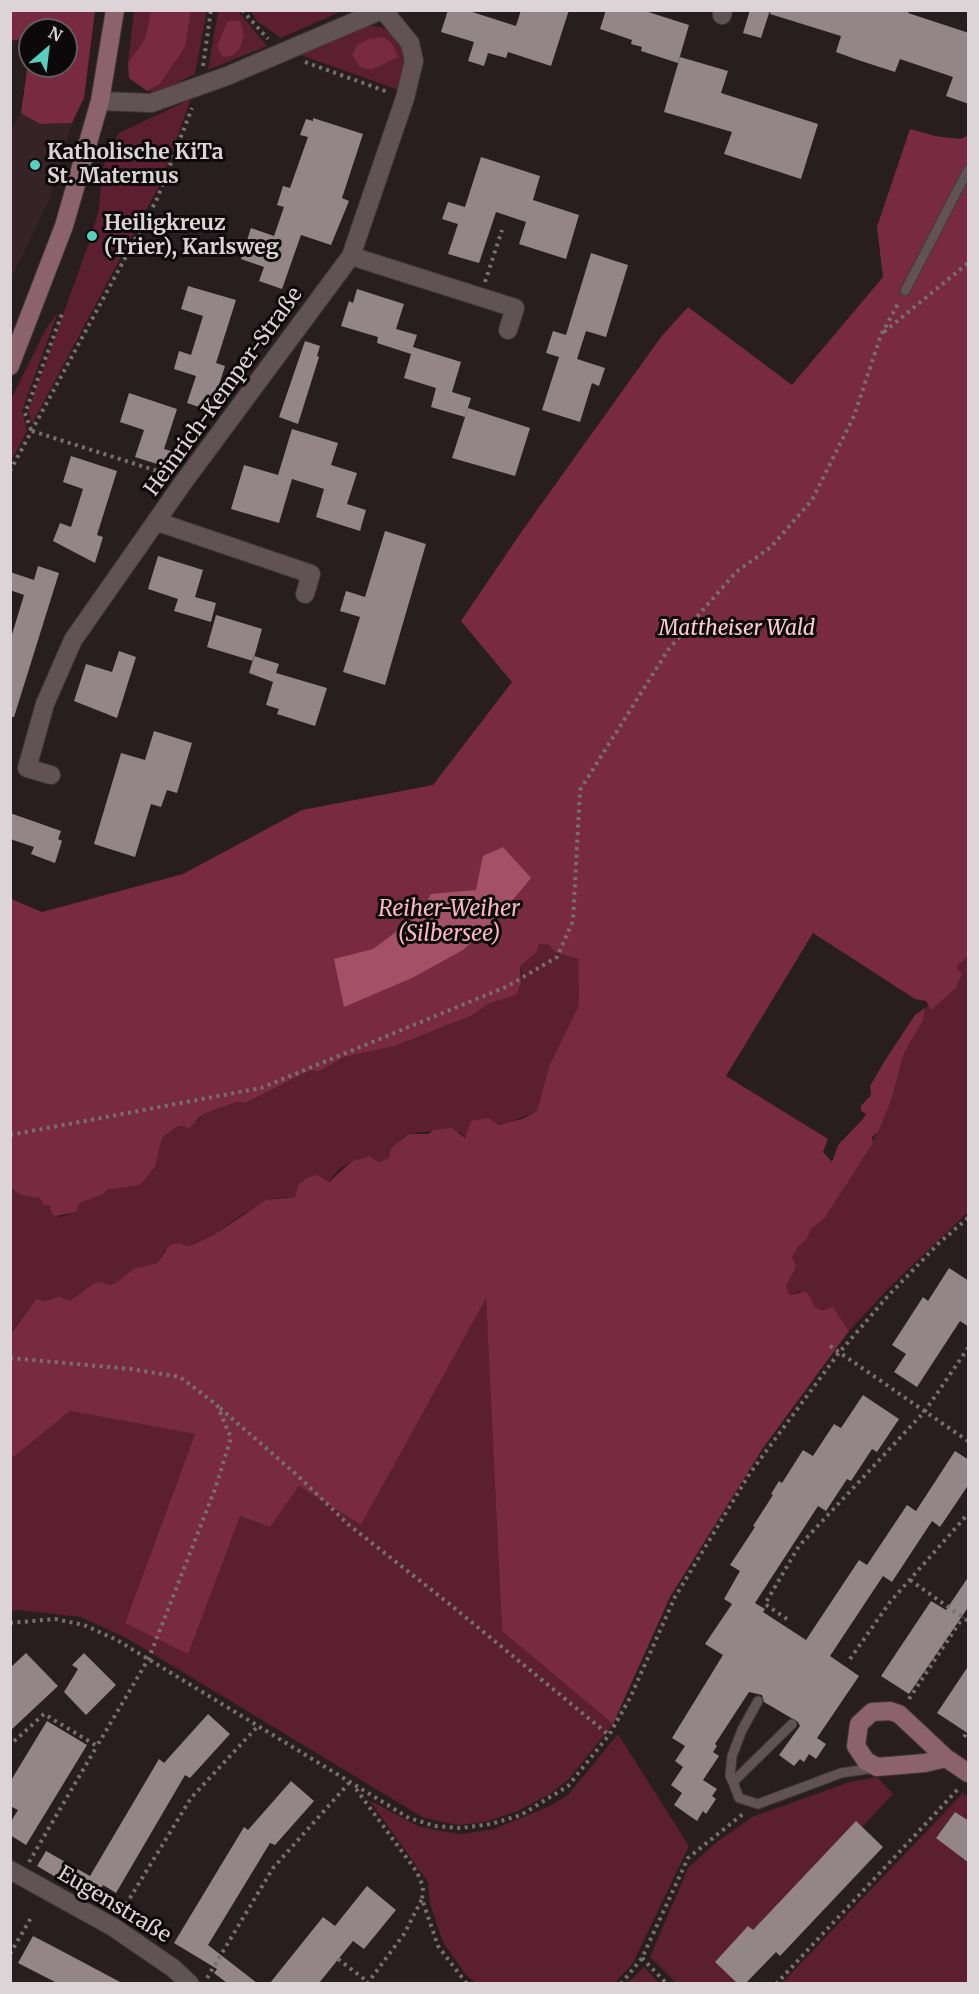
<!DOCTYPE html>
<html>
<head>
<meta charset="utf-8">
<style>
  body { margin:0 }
  #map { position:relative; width:979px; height:1994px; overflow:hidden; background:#281d1f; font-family:Merriweather,serif }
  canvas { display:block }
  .frame { position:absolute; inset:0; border:12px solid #dcd4d6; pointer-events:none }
  .north { position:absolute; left:18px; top:18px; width:60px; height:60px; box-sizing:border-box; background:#0d090a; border:2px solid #605a5c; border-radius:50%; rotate:28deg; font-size:16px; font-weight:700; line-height:24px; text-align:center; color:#dcd4d6 }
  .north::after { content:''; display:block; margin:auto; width:21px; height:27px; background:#58cebf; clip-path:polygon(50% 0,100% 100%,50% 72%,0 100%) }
</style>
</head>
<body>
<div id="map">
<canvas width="979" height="1994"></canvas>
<div class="frame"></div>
<div class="north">N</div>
</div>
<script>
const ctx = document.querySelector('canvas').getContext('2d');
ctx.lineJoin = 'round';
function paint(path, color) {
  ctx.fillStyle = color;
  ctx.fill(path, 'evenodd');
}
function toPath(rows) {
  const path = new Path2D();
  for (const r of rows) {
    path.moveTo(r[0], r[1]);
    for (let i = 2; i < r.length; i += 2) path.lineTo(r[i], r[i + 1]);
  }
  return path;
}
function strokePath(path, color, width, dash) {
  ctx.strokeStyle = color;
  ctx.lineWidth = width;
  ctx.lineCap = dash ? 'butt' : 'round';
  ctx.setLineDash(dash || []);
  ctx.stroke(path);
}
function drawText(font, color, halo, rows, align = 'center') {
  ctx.font = font + ' Merriweather,serif';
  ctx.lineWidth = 6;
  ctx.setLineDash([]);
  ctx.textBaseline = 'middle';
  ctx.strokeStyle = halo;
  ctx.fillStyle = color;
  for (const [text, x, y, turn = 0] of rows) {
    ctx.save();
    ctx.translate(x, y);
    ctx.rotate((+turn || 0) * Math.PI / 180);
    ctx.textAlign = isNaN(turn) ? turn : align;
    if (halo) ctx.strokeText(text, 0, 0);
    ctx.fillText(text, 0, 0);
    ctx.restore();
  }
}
paint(toPath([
  [21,113,40,124,72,123,49,200,11,279,11,131]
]), '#352327');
paint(toPath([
  [134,11,151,11,145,39,128,63],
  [191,11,207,11,195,74,158,92,147,91,160,84,185,47],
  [218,11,238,11,267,46,208,70],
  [251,11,342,11,281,38,257,21],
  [363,25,382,27,397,37,406,57,399,90,298,54],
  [191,99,161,182,32,424,28,411,89,243,99,209,102,172,108,152,119,133],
  [58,312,22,411,27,431,11,462,11,399,46,329],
  [539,944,549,945,555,952,578,959,579,1005,549,1066,537,1111,511,1122,469,1128,466,1138,459,1132,441,1130,408,1134,402,1138,389,1158,380,1162,369,1156,352,1161,338,1170,329,1182,309,1177,299,1183,295,1197,277,1198,244,1213,212,1236,188,1246,184,1244,164,1251,157,1263,143,1266,116,1283,110,1285,93,1284,70,1301,59,1296,46,1301,36,1299,10,1334,10,1188,16,1192,40,1198,49,1205,52,1214,61,1217,76,1212,80,1203,106,1190,140,1185,155,1167,162,1138,178,1126,183,1128,199,1120,203,1114,237,1102,245,1103,311,1070,318,1072,344,1057,395,1046,473,1015,488,1004,516,995,522,974,520,966,537,952],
  [968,956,968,1212,891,1286,849,1331,836,1311,816,1308,808,1296,800,1291,790,1295,786,1286,793,1273,792,1257,799,1246,807,1239,811,1229,825,1218,870,1148,891,1101,904,1053,923,1021,925,1008,929,1005,931,1009,956,988,962,974,955,967],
  [486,1296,502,1631,613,1724,569,1779,550,1794,518,1811,485,1822,458,1825,424,1818,128,1639,81,1617,17,1610,11,1612,11,1459,70,1411,195,1434,125,1623,240,1516,270,1527,299,1486,361,1525],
  [618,1734,689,1846,633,1963,615,1983,476,1983,466,1975,443,1942,430,1904,428,1882,369,1800,418,1826,440,1831,463,1834,494,1829,550,1806,568,1795],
  [877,1777,893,1794,862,1827,856,1821,753,1930,748,1927,715,1962,737,1983,676,1983,650,1957,688,1868,714,1844,752,1817,850,1782],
  [963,1793,968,1797,968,1821,955,1812,936,1837,968,1863,968,1983,781,1984],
  [644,1967,659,1983,627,1983,635,1976]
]), '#5c1f31');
paint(toPath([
  [11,10,95,11,84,98,72,123,40,124,21,113,30,50,30,66,66,66,66,30,30,30,30,37,11,41],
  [151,11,191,11,185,47,160,84,147,91,129,78,128,63,145,39],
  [228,21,240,21,244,34,240,48,232,56,222,57,217,46],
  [384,37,393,45,398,57,371,70,360,67,352,55,357,45,369,39],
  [910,129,935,136,960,139,968,136,968,956,956,967,962,974,956,988,931,1010,926,1001,915,999,813,933,726,1076,828,1139,823,1152,832,1162,838,1145,863,1119,866,1114,861,1111,861,1106,871,1095,870,1086,884,1062,915,1015,925,1008,923,1021,904,1053,891,1101,878,1132,872,1137,873,1143,825,1218,811,1229,807,1239,799,1246,792,1257,796,1267,786,1286,790,1295,806,1291,816,1308,824,1310,833,1307,849,1331,763,1448,670,1597,613,1724,502,1631,486,1298,361,1525,299,1486,270,1527,240,1516,188,1654,125,1623,195,1434,70,1411,11,1459,11,1334,36,1299,46,1301,59,1296,70,1301,93,1284,98,1282,110,1285,116,1283,135,1268,157,1263,169,1246,179,1243,189,1246,212,1236,266,1200,295,1197,299,1183,309,1177,317,1175,329,1182,352,1161,369,1156,379,1162,389,1158,391,1149,408,1134,428,1134,434,1130,452,1128,465,1138,471,1121,488,1118,498,1125,522,1119,537,1111,549,1066,579,1005,578,959,555,952,549,945,539,944,537,952,520,966,521,983,516,995,488,1004,473,1015,395,1046,344,1057,318,1072,311,1070,245,1103,237,1102,203,1114,189,1128,178,1126,162,1138,155,1167,140,1185,106,1190,103,1194,80,1203,76,1212,56,1216,52,1214,49,1205,43,1205,40,1198,21,1195,11,1188,11,899,42,912,183,874,302,810,433,785,512,682,461,621,522,531,661,337,688,307,792,385,883,277,877,227]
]), '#782a42');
paint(toPath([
  [503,847,531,878,496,920,463,950,412,978,344,1007,334,959,373,949,420,914,431,894,476,890,483,856]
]), '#a45168');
paint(toPath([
  [448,10,466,10,516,26,521,10,569,10,551,66,508,52,506,58,488,53,484,66,468,61,474,42,441,32],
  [606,10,642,10,689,25,678,63,641,51,642,47,631,44,632,40,600,29],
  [750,10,770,10,761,38,743,33],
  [771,10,909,10,908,13,969,33,969,104,946,96,953,77,900,59,895,72,858,60,836,52,841,36,770,14],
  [680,57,728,71,721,93,818,124,801,179,724,154,732,132,664,112],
  [313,118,363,134,342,198,349,201,331,245,301,235,282,289,259,281,264,267,241,259,251,228,274,236,284,207,277,205,283,186,290,188,308,137,300,135,306,119,313,121],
  [481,157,540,176,533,200,579,215,566,259,519,244,526,222,496,212,479,263,448,254,458,224,442,219,448,202,465,207],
  [591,253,628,265,606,337,586,331,577,359,605,368,599,386,592,383,580,422,542,410,559,357,546,353,553,331,566,335],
  [188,286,236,300,216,363,225,366,211,411,187,403,196,376,174,369,179,351,191,355,203,316,181,309],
  [357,289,404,304,396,329,417,335,413,347,461,362,452,392,471,398,465,417,431,407,436,388,404,378,411,354,377,343,378,337,341,326,349,301,353,303],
  [305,341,320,346,317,356,319,357,298,424,279,417],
  [129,393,177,409,164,449,181,454,176,470,135,457,144,430,120,422],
  [468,408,530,428,515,476,452,458],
  [292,429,338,443,331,465,357,473,347,504,366,510,360,531,316,517,324,489,292,479,279,523,231,509,244,465,278,475],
  [71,456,117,471,97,535,103,537,95,563,53,541,60,523,71,527,83,489,63,482],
  [385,531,426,544,385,685,343,672,360,617,340,611,346,591,365,597],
  [158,556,203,570,195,597,216,603,211,622,174,611,178,599,148,589],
  [38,566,59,573,14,717,10,717,10,641,24,595,10,590,10,572,34,580],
  [216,615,262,629,253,661,207,647],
  [119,651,136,657,117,718,74,701,86,664,112,672],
  [254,656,279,664,276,673,327,688,315,726,277,714,279,709,266,705,273,682,249,673],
  [154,731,192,743,177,793,167,790,161,807,151,804,135,857,94,844,121,753,145,760],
  [10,813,61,831,58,839,62,841,55,863,31,854,34,847,10,839],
  [949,1268,969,1281,969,1327,960,1321,917,1387,894,1372,906,1354,892,1345,923,1297,928,1301],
  [863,1395,899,1419,877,1452,872,1449,851,1481,847,1479,826,1511,818,1506,755,1603,765,1609,763,1612,806,1640,859,1560,867,1565,907,1505,916,1511,955,1451,969,1460,969,1484,940,1527,932,1521,892,1582,883,1576,830,1656,859,1676,817,1738,826,1744,816,1759,809,1754,804,1762,800,1759,794,1766,779,1755,800,1726,798,1722,764,1702,762,1695,749,1692,715,1744,717,1746,713,1752,719,1756,703,1780,717,1789,712,1796,716,1799,706,1814,703,1811,697,1821,674,1805,682,1793,671,1785,683,1767,675,1761,685,1746,672,1738,723,1655,705,1644,732,1604,724,1599,740,1571,730,1565,755,1527,753,1526,773,1495,771,1494,779,1481,782,1483,803,1450,813,1456,834,1424,841,1428],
  [969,1576,969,1606,909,1694,881,1676,931,1601,946,1610],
  [26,1653,58,1686,10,1731,10,1668],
  [84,1653,116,1685,86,1715,64,1692,78,1669,72,1665],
  [969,1665,969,1734,937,1713],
  [208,1714,230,1734,190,1778,185,1775,116,1893,103,1885,95,1900,37,1866,46,1851,90,1876,159,1759,164,1763],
  [47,1721,87,1745,26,1845,10,1835,10,1823,18,1810,10,1806,10,1782],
  [291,1781,314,1801,275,1845,270,1843,208,1945,257,1983,227,1983,214,1973,217,1969,174,1943,244,1827,248,1830],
  [955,1812,969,1821,969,1863,936,1838],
  [856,1821,883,1847,780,1956,776,1952,746,1983,737,1983,715,1962,748,1926,753,1930],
  [367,1886,396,1910,364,1949,353,1941,319,1983,270,1983,323,1917,335,1926],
  [33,1936,58,1949,122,1983,57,1983,18,1963]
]), '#948688');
const lane = toPath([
  [905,291,968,170],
  [792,1724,733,1782,739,1798,758,1804,841,1773,874,1768],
  [733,1782,730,1776,732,1756,742,1730,758,1701]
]);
const street = toPath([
  [722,15,723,10],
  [100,101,151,103,227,76,382,10],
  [351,256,515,308,508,330],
  [158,522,311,574,305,594],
  [51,775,27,768,45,704,73,640,185,480,351,256,405,98,414,61,410,43,383,10],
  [10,1870,113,1927,173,1968,190,1984]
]);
const secondary = toPath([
  [10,366,64,226,100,101,115,10],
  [946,1758,925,1763,877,1767,866,1761,856,1746,859,1724,872,1712,890,1711,899,1714,946,1758,968,1773]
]);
strokePath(lane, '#41383a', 11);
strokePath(street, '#41383a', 20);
strokePath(secondary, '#41383a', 20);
strokePath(toPath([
  [242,10,268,39],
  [305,62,388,92],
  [203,66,211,10],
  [485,282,502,230],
  [884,332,968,263],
  [31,430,25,413,63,311],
  [32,431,167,474],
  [10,471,157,199,192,108],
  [10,1135,261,1088,508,986,557,957,573,921,580,790,668,650,736,572,771,547,812,500,854,416,881,335,899,302],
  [830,1346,968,1441],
  [10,1358,131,1369,180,1377,217,1405,231,1438,215,1489,149,1658,97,1746,44,1714,10,1745],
  [220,1408,298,1476,349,1525,447,1602,609,1735],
  [910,1580,968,1621],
  [787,1619,765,1604,799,1546,925,1411,968,1348],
  [10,1623,55,1619,84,1625,117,1640,409,1818,435,1826,461,1828,491,1824,521,1815,568,1786,609,1735,630,1698,675,1597,750,1473,838,1354,887,1297,939,1243,968,1218],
  [850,1659,890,1602,968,1514],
  [909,1699,963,1617],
  [964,1737,968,1731],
  [356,1789,417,1872,423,1887,422,1899,438,1946,467,1984],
  [29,1862,97,1746],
  [122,1911,191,1798,258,1726],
  [10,1954,32,1916],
  [642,1958,667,1984],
  [338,1959,368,1982],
  [207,1978,273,1868,349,1783],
  [367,1984,404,1934,422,1899],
  [621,1984,642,1958,688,1858,744,1813],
  [776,1984,960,1787]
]), '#786f71', 4, [3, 4.5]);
strokePath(lane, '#605255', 9);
strokePath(street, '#605255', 18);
strokePath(secondary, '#8c626c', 18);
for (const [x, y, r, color] of [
  [35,165,6,"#58cebf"],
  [92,236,6,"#58cebf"]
]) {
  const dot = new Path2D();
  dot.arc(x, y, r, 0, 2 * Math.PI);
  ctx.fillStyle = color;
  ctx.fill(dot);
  strokePath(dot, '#0d090a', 2);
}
drawText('bold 21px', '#dcd4d6', '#0d090a', [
  ["Katholische KiTa",47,153],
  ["St. Maternus",47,177],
  ["Heiligkreuz",104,224],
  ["(Trier), Karlsweg",104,248]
], 'left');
drawText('21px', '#dcd4d6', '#0d090a', [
  ["Heinrich-Kemper-Straße",224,392,-54],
  ["Eugenstraße",114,1905,31]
]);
drawText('italic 21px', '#fcccd6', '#0d090a', [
  ["Mattheiser Wald",737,629]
]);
drawText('italic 22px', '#fdb6c6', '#0d090a', [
  ["Reiher-Weiher",449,910],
  ["(Silbersee)",449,935]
]);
</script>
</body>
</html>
